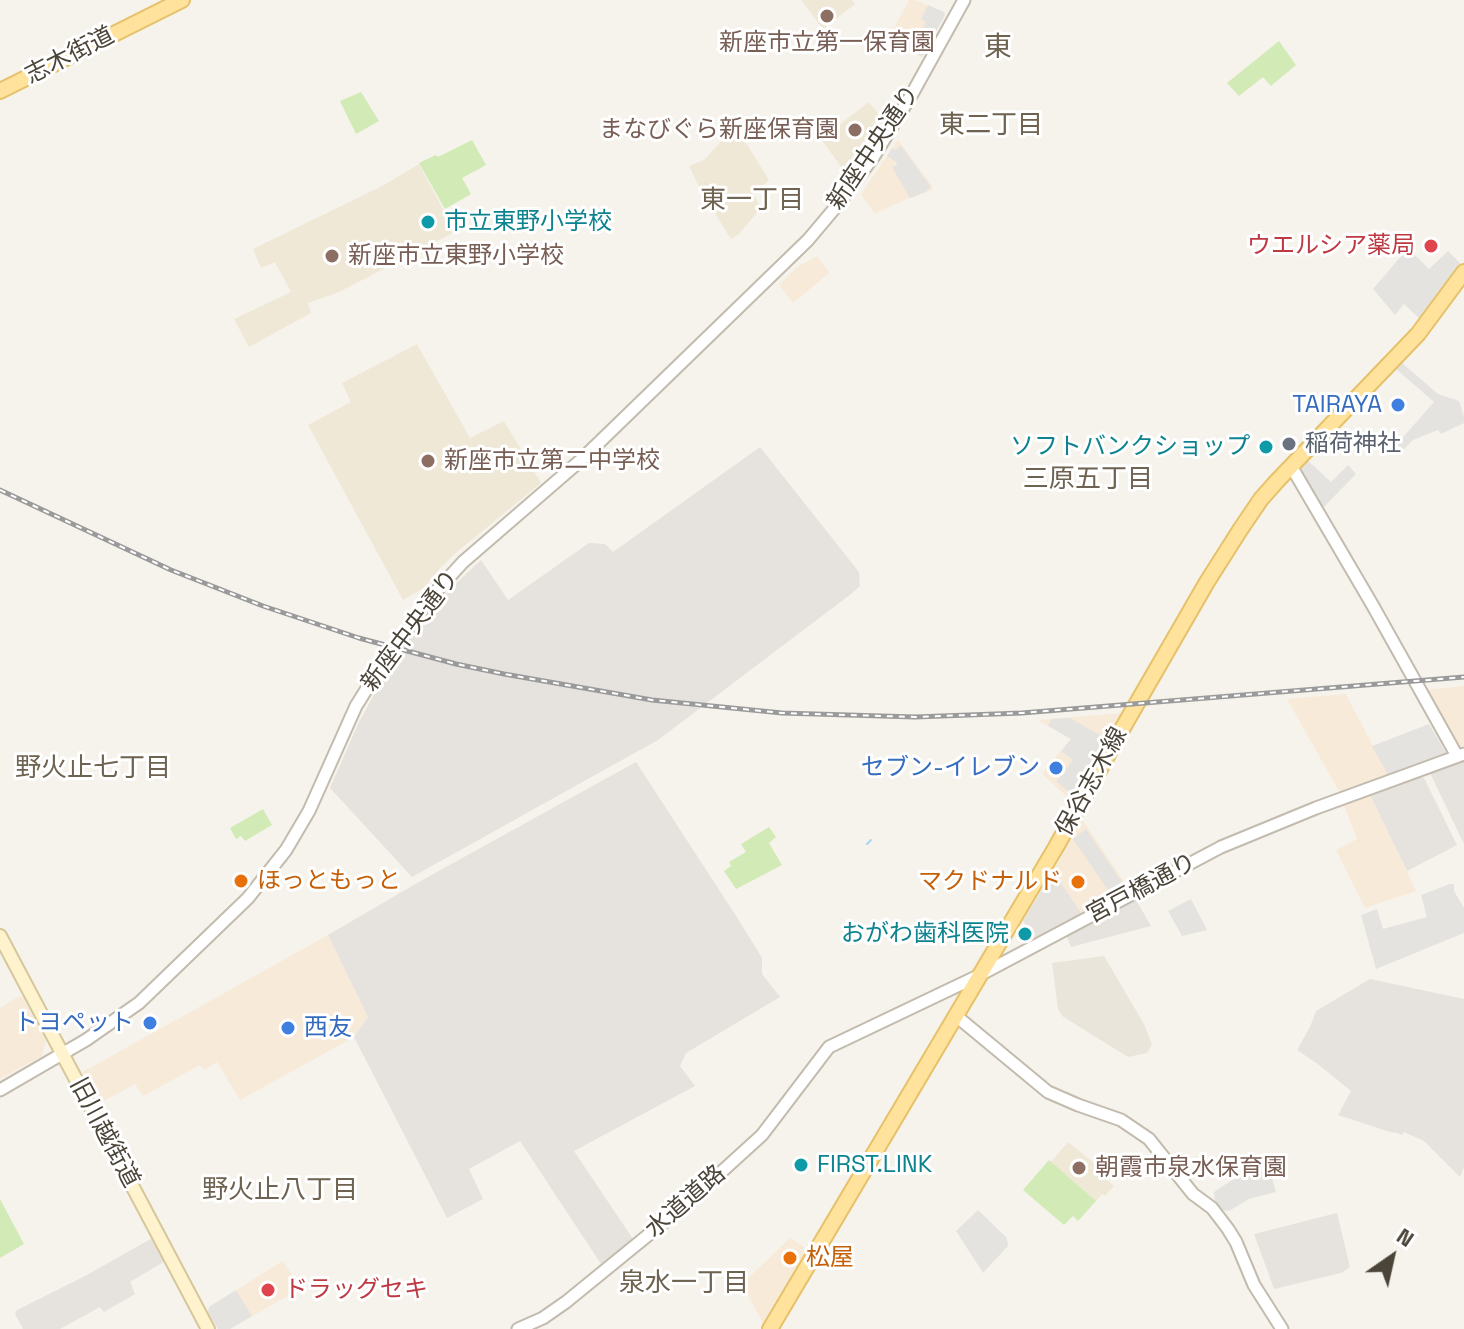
<!DOCTYPE html>
<html>
<head>
<meta charset="utf-8">
<style>
  body { margin:0 }
  #map { position:relative; width:1464px; height:1329px; overflow:hidden; background:#f6f3ec; font-family:"Space Grotesk",sans-serif }
  canvas { display:block }
  .north { position:absolute; left:1352px; top:1217px; width:80px; height:80px; -webkit-text-stroke:6px #fff; paint-order:stroke; rotate:34deg; font-size:22px; font-weight:700; line-height:32px; text-align:center; color:#4b4439 }
  .north::after { content:''; display:block; margin:auto; width:28px; height:36px; background:#4b4439; clip-path:polygon(50% 0,100% 100%,50% 72%,0 100%) }
</style>
</head>
<body>
<div id="map">
<canvas width="1464" height="1329"></canvas>
<div class="north">N</div>
</div>
<script>
const ctx = document.querySelector('canvas').getContext('2d');
ctx.lineJoin = 'round';
function paint(path, color) {
  ctx.fillStyle = color;
  ctx.fill(path, 'evenodd');
}
function toPath(rows) {
  const path = new Path2D();
  for (const r of rows) {
    path.moveTo(r[0], r[1]);
    for (let i = 2; i < r.length; i += 2) path.lineTo(r[i], r[i + 1]);
  }
  return path;
}
function strokePath(path, color, width, dash) {
  ctx.strokeStyle = color;
  ctx.lineWidth = width;
  ctx.lineCap = dash ? 'butt' : 'round';
  ctx.setLineDash(dash || []);
  ctx.stroke(path);
}
function drawText(font, color, halo, rows, align = 'center') {
  ctx.font = font + ' "Space Grotesk","Noto Sans JP",sans-serif';
  ctx.lineWidth = 6;
  ctx.setLineDash([]);
  ctx.textBaseline = 'middle';
  ctx.strokeStyle = halo;
  ctx.fillStyle = color;
  for (const [text, x, y, turn = 0] of rows) {
    ctx.save();
    ctx.translate(x, y);
    ctx.rotate((+turn || 0) * Math.PI / 180);
    ctx.textAlign = isNaN(turn) ? turn : align;
    if (halo) ctx.strokeText(text, 0, 0);
    ctx.fillText(text, 0, 0);
    ctx.restore();
  }
}
paint(toPath([
  [1104,956,1144,1024,1152,1045,1147,1053,1128,1057,1062,1016,1058,1009,1052,963]
]), '#eae5da');
paint(toPath([
  [909,0,915,0,944,12,945,15,922,57,888,39],
  [898,140,932,186,932,190,902,201,875,214,861,194],
  [816,257,818,257,829,273,793,303,779,285,797,267],
  [1464,686,1464,745,1457,748,1424,690],
  [1346,694,1388,775,1340,793,1287,699],
  [1124,713,1074,803,1042,774,1071,739,1038,720],
  [1370,795,1416,891,1365,908,1336,850,1357,839,1344,805],
  [1082,819,1129,889,1082,914,1053,871],
  [328,935,368,1017,354,1037,240,1100,217,1062,204,1070,200,1065,143,1096,135,1084,100,1103,83,1072],
  [19,996,23,997,46,1040,42,1056,0,1079,0,1008],
  [790,1238,809,1250,770,1316,763,1324,742,1284],
  [283,1261,299,1286,298,1290,230,1329,218,1329,208,1312,209,1307]
]), '#f7ead8');
paint(toPath([
  [760,447,859,572,860,586,851,594,658,740,412,877,330,788,358,724,382,680,426,616,449,590,481,560,508,600,589,543,605,544,613,552],
  [1464,759,1464,844,1431,775,1433,771],
  [636,762,740,922,762,958,762,974,780,997,686,1053,680,1066,695,1086,574,1151,633,1239,601,1264,520,1141,469,1169,483,1199,447,1218,354,1037,368,1017,328,935,417,883],
  [1419,776,1424,778,1457,845,1407,871,1370,795],
  [1053,871,1082,914,1035,938,1023,921],
  [1135,898,1151,926,1071,947,1066,935],
  [1370,979,1464,999,1464,1167,1460,1177,1424,1141,1404,1132,1402,1135,1394,1132,1393,1133,1338,1115,1351,1091,1319,1065,1297,1050,1310,1027,1316,1011],
  [1337,1213,1350,1267,1341,1273,1274,1289,1254,1234],
  [154,1237,167,1260,130,1282,135,1294,104,1312,100,1307,60,1329,23,1329,15,1314,17,1310,87,1275]
]), '#e6e2dd');
paint(toPath([
  [801,0,852,0,855,4,823,29],
  [869,102,884,121,847,175,821,139],
  [738,130,769,180,753,194,761,208,739,234,731,239,702,193,689,166,704,160,729,133],
  [419,164,455,232,339,292,308,303,311,313,249,347,234,319,291,292,275,262,261,268,253,249,382,186],
  [417,344,470,438,504,421,541,483,457,552,440,568,425,587,403,600,308,425,351,402,342,383],
  [1068,1142,1108,1174,1106,1179,1114,1186,1105,1196,1102,1194,1096,1201,1051,1162]
]), '#efe8d6');
paint(toPath([
  [1279,41,1296,65,1271,86,1263,77,1239,96,1227,83],
  [361,92,379,121,356,134,340,101],
  [472,140,486,165,462,178,471,194,445,209,419,163,436,155,438,157],
  [263,809,272,825,245,841,241,836,236,839,230,828],
  [769,827,776,837,769,843,782,865,736,889,724,871,731,866,729,862,746,852,741,844],
  [1049,1160,1096,1201,1078,1221,1073,1216,1064,1225,1023,1190],
  [0,1199,24,1244,0,1258]
]), '#d2eab5');
paint(toPath([
  [928,5,944,12,945,15,922,57,911,51,926,22,921,19],
  [901,146,931,187,923,193,910,198,892,167,897,165,896,162,887,156,892,148,895,150],
  [1408,248,1429,269,1448,251,1460,263,1421,320,1404,304,1395,315,1373,289],
  [1400,361,1438,394,1459,401,1464,416,1464,423,1441,434,1438,430,1413,440,1403,450,1397,444,1434,402,1395,368],
  [1306,459,1331,482,1348,465,1356,474,1321,510,1295,472],
  [1070,718,1109,740,1076,798,1056,781,1073,760,1061,751,1071,739,1048,726,1052,719],
  [1429,724,1446,753,1388,775,1372,746],
  [1086,829,1124,885,1112,896,1073,839],
  [1450,884,1454,884,1454,891,1464,908,1464,933,1376,969,1361,915,1377,909,1383,929,1427,917,1421,895],
  [1191,899,1207,930,1182,936,1168,911],
  [1269,1168,1276,1192,1249,1199,1229,1211,1221,1210,1215,1202,1214,1192,1232,1180],
  [978,1210,1007,1238,1008,1246,983,1273,956,1231],
  [236,1290,252,1316,230,1329,218,1329,208,1312,209,1307]
]), '#e5e3e0');
strokePath(toPath([
  [867,844,871,840]
]), '#a9d4f2', 2);
const tertiary = toPath([
  [1291,466,1373,606,1457,756],
  [955,1015,1048,1092,1078,1105,1121,1120,1149,1139,1193,1194,1212,1208,1228,1229,1236,1242,1254,1285,1282,1329],
  [0,1090,86,1040,139,1003,248,898,286,850,309,811,356,706,381,666,431,597,463,562,581,460,808,240,840,202,874,156,912,94,964,0],
  [518,1329,543,1318,566,1302,685,1205,762,1135,829,1047,978,976,1221,847,1316,808,1464,754]
]);
const secondary = toPath([
  [0,936,208,1329]
]);
const primary = toPath([
  [0,91,182,0],
  [770,1329,1056,847,1125,724,1207,582,1240,530,1261,499,1277,481,1418,334,1464,272]
]);
strokePath(tertiary, '#c2bbae', 15);
strokePath(secondary, '#d6c79b', 16);
strokePath(primary, '#e6c16a', 18);
strokePath(tertiary, '#fff', 11);
strokePath(secondary, '#fff3cd', 12);
strokePath(primary, '#ffe39c', 14);
const rail = toPath([
  [0,490,171,570,263,606,359,638,456,664,504,674,652,700,782,713,915,717,1022,713,1464,677]
]);
strokePath(rail, '#9a9a9a', 5);
strokePath(rail, '#fff', 2, [6]);
for (const [x, y, r, color] of [
  [827,16,8,"#8d6e63"],
  [855,130,8,"#8d6e63"],
  [428,222,8,"#0f9aa8"],
  [1431,246,8,"#e0444e"],
  [332,256,8,"#8d6e63"],
  [1398,405,8,"#3f7fe0"],
  [1289,444,8,"#6b7280"],
  [1266,447,8,"#0f9aa8"],
  [428,461,8,"#8d6e63"],
  [1056,768,8,"#3f7fe0"],
  [241,881,8,"#e8710a"],
  [1078,882,8,"#e8710a"],
  [1025,934,8,"#0f9aa8"],
  [150,1023,8,"#3f7fe0"],
  [288,1028,8,"#3f7fe0"],
  [801,1165,8,"#0f9aa8"],
  [1079,1168,8,"#8d6e63"],
  [790,1258,8,"#e8710a"],
  [268,1290,8,"#e0444e"]
]) {
  const dot = new Path2D();
  dot.arc(x, y, r, 0, 2 * Math.PI);
  ctx.fillStyle = color;
  ctx.fill(dot);
  strokePath(dot, '#fff', 3);
}
drawText('24px', '#785e54', '#fff', [
  ["新座市立第一保育園",827,43,"center"],
  ["まなびぐら新座保育園",839,130,"right"],
  ["新座市立東野小学校",348,256],
  ["新座市立第二中学校",444,461],
  ["朝霞市泉水保育園",1095,1168]
], 'left');
drawText('24px', '#4b4439', '#fff', [
  ["志木街道",70,56,-27],
  ["新座中央通り",874,148,-56],
  ["新座中央通り",411,631,-53],
  ["保谷志木線",1092,782,-61],
  ["宮戸橋通り",1142,889,-28],
  ["旧川越街道",104,1133,62],
  ["水道道路",686,1202,-41]
]);
drawText('24px', '#0d838f', '#fff', [
  ["市立東野小学校",444,222],
  ["ソフトバンクショップ",1250,447,"right"],
  ["おがわ歯科医院",1009,934,"right"],
  ["FIRST.LINK",817,1165]
], 'left');
drawText('24px', '#be3a42', '#fff', [
  ["ウエルシア薬局",1415,246],
  ["ドラッグセキ",284,1290,"left"]
], 'right');
drawText('24px', '#366cbe', '#fff', [
  ["TAIRAYA",1382,405],
  ["セブン-イレブン",1040,768],
  ["トヨペット",134,1023],
  ["西友",304,1028,"left"]
], 'right');
drawText('24px', '#5b616d', '#fff', [
  ["稲荷神社",1305,444]
], 'left');
drawText('24px', '#c56008', '#fff', [
  ["ほっともっと",257,881],
  ["マクドナルド",1062,882,"right"],
  ["松屋",806,1258]
], 'left');
drawText('26px', '#6e6250', '#fff', [
  ["東二丁目",991,126],
  ["東一丁目",752,201],
  ["三原五丁目",1088,480],
  ["野火止七丁目",93,769],
  ["野火止八丁目",280,1191],
  ["泉水一丁目",684,1284]
]);
drawText('28px', '#6e6250', '#fff', [
  ["東",998,48]
]);
</script>
</body>
</html>
